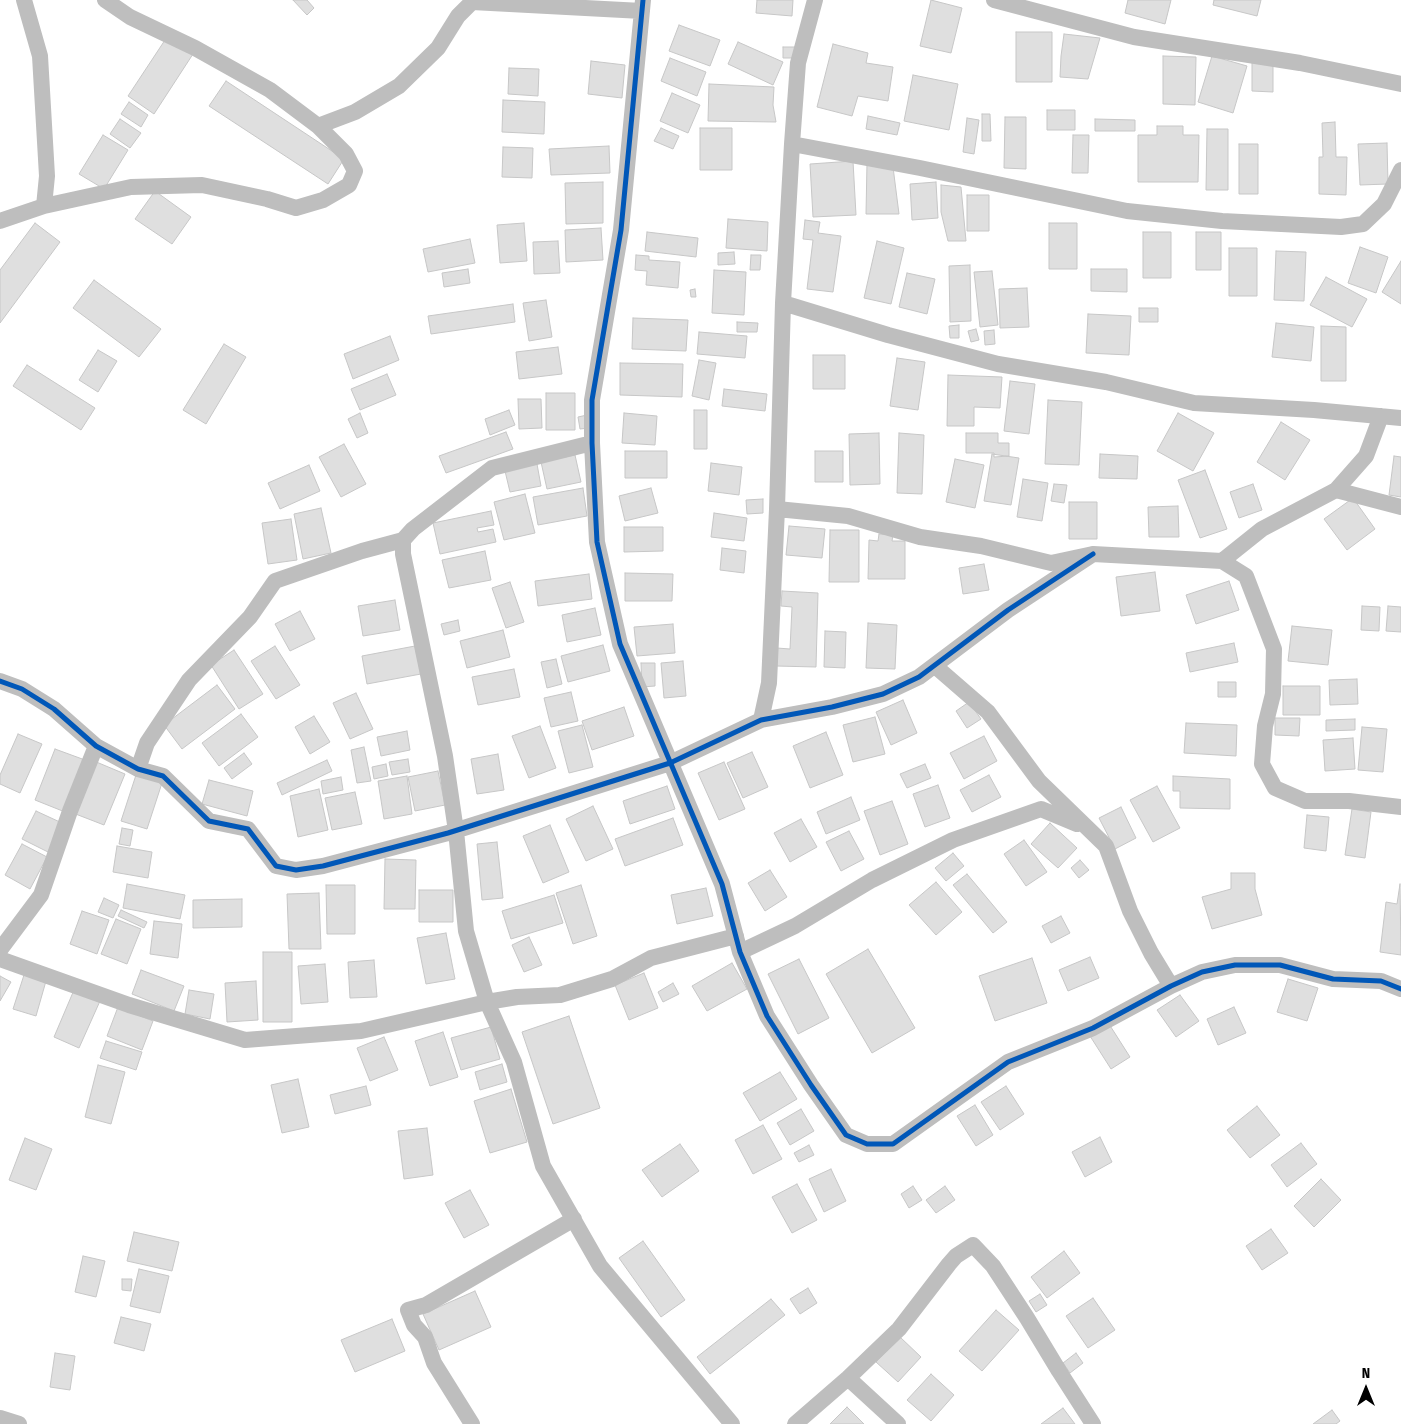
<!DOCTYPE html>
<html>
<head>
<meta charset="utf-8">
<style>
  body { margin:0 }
  #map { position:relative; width:1401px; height:1424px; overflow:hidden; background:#fff; font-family:"Fira Sans Condensed",sans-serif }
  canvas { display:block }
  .north { position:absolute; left:1341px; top:1364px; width:50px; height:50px; -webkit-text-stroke:4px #fff; paint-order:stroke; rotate:0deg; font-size:14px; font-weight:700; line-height:20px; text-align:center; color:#000 }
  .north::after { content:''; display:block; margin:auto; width:18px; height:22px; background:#000; clip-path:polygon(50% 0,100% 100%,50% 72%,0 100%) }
</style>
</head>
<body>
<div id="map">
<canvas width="1401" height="1424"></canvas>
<div class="north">N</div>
</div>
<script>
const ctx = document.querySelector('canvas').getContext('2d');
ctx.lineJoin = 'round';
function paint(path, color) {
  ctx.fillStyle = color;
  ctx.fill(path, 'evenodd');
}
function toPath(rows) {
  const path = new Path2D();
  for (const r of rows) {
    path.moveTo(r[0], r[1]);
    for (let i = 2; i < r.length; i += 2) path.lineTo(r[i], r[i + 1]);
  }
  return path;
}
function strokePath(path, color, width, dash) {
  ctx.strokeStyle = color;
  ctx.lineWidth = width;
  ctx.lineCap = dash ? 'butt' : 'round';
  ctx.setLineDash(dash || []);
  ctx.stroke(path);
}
const building = toPath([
  [293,0,307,0,314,8,307,15,293,0],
  [757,0,793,0,792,16,756,13,757,0],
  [931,0,962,8,951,53,920,46,931,0],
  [1128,0,1171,0,1165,24,1125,13,1128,0],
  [1214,0,1261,0,1257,16,1213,5,1214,0],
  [679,25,720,40,710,66,669,51,679,25],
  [1016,32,1052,32,1052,82,1016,82,1016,32],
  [1064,34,1100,38,1088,79,1060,77,1061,56,1064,34],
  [167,37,193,54,154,114,128,96,167,37],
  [738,42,783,62,773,85,728,64,738,42],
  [833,44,868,53,866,63,893,67,888,101,858,96,852,116,817,107,833,44],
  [783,47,797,47,796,58,783,58,783,47],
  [1163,56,1196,57,1195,105,1163,104,1163,56],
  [1212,56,1247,66,1233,113,1198,102,1212,56],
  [670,58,706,72,697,96,661,81,670,58],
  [591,61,625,65,622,98,588,94,591,61],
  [1252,61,1273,61,1273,92,1252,91,1252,61],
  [509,68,539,69,538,96,508,94,509,68],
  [913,75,958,84,949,130,904,121,913,75],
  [226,81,344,159,328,184,209,106,226,81],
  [709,84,774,87,773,105,776,122,708,121,709,84],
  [672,93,700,105,688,133,660,121,672,93],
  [503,100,545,102,544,134,502,132,503,100],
  [129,102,148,115,141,127,121,114,129,102],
  [1047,110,1075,110,1075,130,1047,130,1047,110],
  [982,114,990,114,991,141,982,141,982,114],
  [868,116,900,123,897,135,866,129,868,116],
  [1005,117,1026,117,1026,169,1004,168,1005,117],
  [967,118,979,120,974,154,963,152,967,118],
  [120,119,141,133,130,148,110,134,120,119],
  [1095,119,1135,120,1135,131,1095,131,1095,119],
  [1335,122,1336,157,1347,157,1346,195,1319,194,1319,157,1323,157,1322,123,1335,122],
  [1157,126,1183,126,1183,135,1199,135,1198,182,1138,182,1138,135,1157,135,1157,126],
  [661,128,679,136,673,149,654,141,661,128],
  [700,128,732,128,732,170,700,170,700,128],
  [1207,129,1228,129,1228,190,1206,190,1207,129],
  [103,135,128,150,104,189,79,174,103,135],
  [1073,135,1089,135,1088,173,1072,173,1073,135],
  [1387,143,1388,184,1360,185,1358,144,1387,143],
  [1239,144,1258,144,1258,194,1239,194,1239,144],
  [609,146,610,173,551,175,549,149,609,146],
  [503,147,533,148,532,178,502,177,503,147],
  [853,161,856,215,813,217,810,164,853,161],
  [867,163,893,167,899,214,866,214,867,163],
  [603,182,603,223,566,224,565,183,603,182],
  [936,182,938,218,912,220,910,184,936,182],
  [941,185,961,187,966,241,948,241,941,212,941,185],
  [155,191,191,217,172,244,135,219,155,191],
  [967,195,989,195,989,231,967,231,967,195],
  [728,219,768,222,767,251,726,248,728,219],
  [805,220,820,222,818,233,841,236,833,292,807,289,813,240,803,239,805,220],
  [35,223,60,242,0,323,0,270,35,223],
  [524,223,527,261,500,263,497,225,524,223],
  [1049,223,1077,223,1077,269,1049,269,1049,223],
  [601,228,603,260,566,262,565,230,601,228],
  [647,232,698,238,696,257,645,251,647,232],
  [1143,232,1171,232,1171,278,1143,278,1143,232],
  [1196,232,1221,232,1221,270,1196,270,1196,232],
  [470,239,475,263,428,272,423,249,470,239],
  [558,241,560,273,534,274,533,242,558,241],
  [877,241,904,248,891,304,864,298,877,241],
  [1360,247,1388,257,1376,293,1348,283,1360,247],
  [1229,248,1257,248,1257,296,1229,296,1229,248],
  [1276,251,1306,252,1304,301,1274,300,1276,251],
  [734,252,735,264,718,265,718,253,734,252],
  [636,255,649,256,649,260,680,262,678,288,646,285,647,271,635,270,636,255],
  [751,255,761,255,760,270,750,270,751,255],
  [1401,261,1401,304,1382,292,1401,261],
  [970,265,971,321,950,322,949,266,970,265],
  [468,269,470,283,444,287,442,273,468,269],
  [1091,269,1127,269,1127,292,1091,291,1091,269],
  [714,270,746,272,744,315,712,313,714,270],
  [992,271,998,325,980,327,974,272,992,271],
  [907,273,935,279,927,314,899,307,907,273],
  [1326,277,1367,299,1352,327,1310,305,1326,277],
  [94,280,161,329,139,357,73,308,94,280],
  [1027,288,1029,327,1000,328,999,289,1027,288],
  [695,289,696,297,691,297,690,290,695,289],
  [546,300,552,337,529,341,523,303,546,300],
  [513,304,515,322,431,334,428,316,513,304],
  [1139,308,1158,308,1158,322,1139,322,1139,308],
  [1088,314,1131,316,1129,355,1086,353,1088,314],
  [633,318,688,320,686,351,632,349,633,318],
  [737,322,758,323,757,332,737,332,737,322],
  [1276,323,1314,327,1311,361,1272,357,1276,323],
  [959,325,959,338,950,338,949,326,959,325],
  [1321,326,1346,327,1346,381,1321,381,1321,326],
  [976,329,979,340,971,342,968,331,976,329],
  [994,330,995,344,985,345,984,331,994,330],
  [699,332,747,336,745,358,697,354,699,332],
  [390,336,399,360,353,379,344,354,390,336],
  [224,344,246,357,206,424,183,410,224,344],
  [558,347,562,374,519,379,516,352,558,347],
  [98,350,117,361,98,392,79,380,98,350],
  [813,355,845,355,845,389,813,389,813,355],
  [897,358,925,362,918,410,890,406,897,358],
  [699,360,716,363,709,400,692,396,699,360],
  [620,363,683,364,682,397,620,395,620,363],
  [27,365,95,408,81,430,13,386,27,365],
  [387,374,396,395,360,410,351,389,387,374],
  [948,375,1002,377,1000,408,974,407,974,426,947,426,948,375],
  [1010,381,1035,384,1029,434,1004,431,1010,381],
  [724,389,767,394,765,411,722,406,724,389],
  [546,393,575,393,575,430,546,430,546,393],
  [518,399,541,399,542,428,519,429,518,399],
  [1048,400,1082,402,1079,465,1045,464,1048,400],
  [509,410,515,425,490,435,485,419,509,410],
  [694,410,707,410,707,449,694,449,694,410],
  [360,413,368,433,357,438,348,419,360,413],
  [624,413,657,416,655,445,622,443,624,413],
  [1178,413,1214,433,1193,471,1157,451,1178,413],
  [587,415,589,428,580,429,578,417,587,415],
  [1281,422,1310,440,1285,480,1257,462,1281,422],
  [506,432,513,449,446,473,439,456,506,432],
  [879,433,880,484,850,485,849,434,879,433],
  [899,433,924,435,922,494,897,493,899,433],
  [966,433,998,433,998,443,1009,443,1009,456,994,457,994,453,966,453,966,433],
  [344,444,366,484,341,497,319,457,344,444],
  [625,451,667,451,667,478,625,478,625,451],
  [815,451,843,451,843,482,815,482,815,451],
  [992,454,1019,458,1011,505,984,501,992,454],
  [1100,454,1138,456,1137,479,1099,478,1100,454],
  [575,455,581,482,547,489,541,462,575,455],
  [1394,456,1401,457,1401,497,1389,495,1394,456],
  [955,459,984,465,975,508,946,502,955,459],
  [711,463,742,467,739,495,708,491,711,463],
  [537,464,541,486,510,492,505,471,537,464],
  [309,465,320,491,280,509,268,483,309,465],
  [1205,470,1227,529,1200,538,1178,480,1205,470],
  [1023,479,1048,483,1042,521,1017,517,1023,479],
  [1054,484,1067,485,1064,503,1051,501,1054,484],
  [1253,484,1262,510,1239,518,1230,492,1253,484],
  [583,488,587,516,538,525,533,497,583,488],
  [651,488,658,513,625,521,619,496,651,488],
  [525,494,535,533,504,540,494,502,525,494],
  [1353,498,1375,529,1347,550,1324,519,1353,498],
  [763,499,763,513,747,514,746,500,763,499],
  [1069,502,1097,502,1097,539,1069,539,1069,502],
  [1178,506,1179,537,1149,537,1148,507,1178,506],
  [321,508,331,553,303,559,294,514,321,508],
  [491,511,494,525,477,528,478,532,493,529,496,542,440,554,433,523,491,511],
  [714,513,747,518,744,541,711,537,714,513],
  [291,519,297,560,268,564,262,523,291,519],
  [789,526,825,529,822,558,786,555,789,526],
  [624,527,663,527,663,551,624,552,624,527],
  [830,530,859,530,859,582,829,582,830,530],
  [879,534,893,535,892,541,905,541,905,579,868,579,869,540,878,541,879,534],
  [722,548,746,551,744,573,720,570,722,548],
  [485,551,491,580,449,588,442,560,485,551],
  [984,564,989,590,963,594,959,568,984,564],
  [1155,572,1160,611,1121,616,1116,577,1155,572],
  [625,573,673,574,672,601,625,601,625,573],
  [589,574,592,599,538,606,535,581,589,574],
  [1229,581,1239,610,1196,624,1186,595,1229,581],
  [510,582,524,622,506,628,492,588,510,582],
  [782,591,818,593,816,667,776,666,777,648,790,649,792,607,781,606,782,591],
  [395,600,400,630,363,636,358,606,395,600],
  [1362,606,1380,607,1379,631,1361,630,1362,606],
  [1388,606,1401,607,1401,632,1386,631,1388,606],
  [595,608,601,635,567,642,562,615,595,608],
  [300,611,315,639,290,651,275,624,300,611],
  [458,620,460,631,444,635,441,624,458,620],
  [868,623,897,625,895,669,866,668,868,623],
  [673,624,675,653,637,656,634,627,673,624],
  [1292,626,1332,630,1328,665,1288,661,1292,626],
  [503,630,510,657,467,668,460,641,503,630],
  [825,631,846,632,845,668,824,667,825,631],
  [1234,643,1238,662,1190,672,1186,653,1234,643],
  [603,645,610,671,568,682,561,656,603,645],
  [275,646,300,685,276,699,251,661,275,646],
  [415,646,421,674,367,684,362,656,415,646],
  [234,650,263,694,239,709,211,665,234,650],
  [556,659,562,684,547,688,541,662,556,659],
  [683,661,686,696,664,698,661,663,683,661],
  [641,663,655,663,655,686,642,687,641,663],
  [514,669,520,697,478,705,472,677,514,669],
  [1357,679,1358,704,1330,705,1329,680,1357,679],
  [1218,682,1236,682,1236,697,1218,697,1218,682],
  [217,685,235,709,182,749,164,725,217,685],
  [1283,686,1320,686,1320,715,1283,715,1283,686],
  [571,692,578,721,551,727,544,698,571,692],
  [356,693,373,729,350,739,333,703,356,693],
  [903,700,917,733,891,745,876,712,903,700],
  [969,702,981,719,967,728,956,711,969,702],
  [624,707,634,736,592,750,582,721,624,707],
  [241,714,258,737,219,766,202,743,241,714],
  [314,716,330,742,310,754,295,727,314,716],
  [875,717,885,754,853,762,843,725,875,717],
  [1275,718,1300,718,1299,736,1275,735,1275,718],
  [1355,719,1355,730,1326,731,1326,720,1355,719],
  [1186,723,1237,725,1236,756,1184,753,1186,723],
  [582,725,593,767,569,773,558,731,582,725],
  [540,726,556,768,529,778,512,736,540,726],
  [1362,727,1387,729,1383,772,1358,770,1362,727],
  [407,731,410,750,381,756,377,737,407,731],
  [826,732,843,775,810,788,793,746,826,732],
  [18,734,42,744,20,793,0,784,0,775,18,734],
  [984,736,997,761,964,779,950,753,984,736],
  [1353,738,1355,769,1325,771,1323,740,1353,738],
  [364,747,371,781,357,783,351,750,364,747],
  [55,749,85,760,65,812,35,800,55,749],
  [752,752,768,787,743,798,727,763,752,752],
  [244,753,252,764,232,779,224,768,244,753],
  [498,754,504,790,477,794,471,759,498,754],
  [408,759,410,772,392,775,389,762,408,759],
  [327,760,332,771,282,795,277,783,327,760],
  [94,761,125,774,104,825,73,813,94,761],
  [724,762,745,809,719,820,698,773,724,762],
  [386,764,388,776,374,779,372,767,386,764],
  [925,764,931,778,907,788,900,774,925,764],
  [438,771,445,805,415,811,408,777,438,771],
  [136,775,162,783,147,829,121,821,136,775],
  [989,775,1001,797,972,812,960,790,989,775],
  [407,776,412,814,384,819,378,781,407,776],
  [1173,776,1230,779,1230,809,1180,808,1180,791,1173,791,1173,776],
  [341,777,343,790,323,794,321,781,341,777],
  [209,780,253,791,247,816,202,804,209,780],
  [938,785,950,818,925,827,913,794,938,785],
  [667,786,675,809,630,824,623,801,667,786],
  [1157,786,1180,828,1153,842,1130,800,1157,786],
  [319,789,328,830,298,837,290,796,319,789],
  [355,792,362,824,332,830,325,798,355,792],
  [851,797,860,820,826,834,817,812,851,797],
  [892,801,908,844,880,855,864,811,892,801],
  [593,806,613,849,586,861,566,819,593,806],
  [1121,807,1136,838,1115,849,1099,818,1121,807],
  [1352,809,1371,812,1365,858,1345,855,1352,809],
  [36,811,62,823,48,852,22,839,36,811],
  [1307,815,1329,817,1326,851,1304,848,1307,815],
  [673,818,683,845,625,866,615,839,673,818],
  [801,819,817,847,790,862,774,833,801,819],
  [1050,823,1077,848,1058,868,1031,844,1050,823],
  [550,825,569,872,543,883,523,836,550,825],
  [122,828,133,830,130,846,119,844,122,828],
  [849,831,864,859,841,871,826,842,849,831],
  [1024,840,1047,872,1026,886,1004,854,1024,840],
  [497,842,503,898,482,900,477,844,497,842],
  [22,844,47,857,30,889,5,875,22,844],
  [117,846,152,852,148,878,113,872,117,846],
  [953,853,964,866,946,881,935,868,953,853],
  [385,859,416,860,415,909,384,909,385,859],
  [1080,860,1089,870,1079,878,1071,868,1080,860],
  [770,870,787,897,765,911,748,883,770,870],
  [1231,873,1255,873,1255,889,1262,915,1212,929,1202,897,1231,889,1231,873],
  [967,874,1007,922,993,933,953,885,967,874],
  [936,882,962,912,936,935,909,905,936,882],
  [127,884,185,895,180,919,123,908,127,884],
  [1400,884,1401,955,1380,952,1386,902,1397,904,1400,884],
  [326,885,355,885,355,934,327,934,326,885],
  [581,885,597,936,573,944,556,893,581,885],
  [706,888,713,916,677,924,671,895,706,888],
  [419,890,453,890,453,922,419,922,419,890],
  [319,893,321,949,289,949,287,894,319,893],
  [554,895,563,923,511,939,502,911,554,895],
  [104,898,119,905,113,918,98,912,104,898],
  [242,899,242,927,193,928,193,900,242,899],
  [121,910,147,922,144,928,118,916,121,910],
  [82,911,109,920,97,954,70,944,82,911],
  [1061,916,1070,933,1051,943,1042,926,1061,916],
  [116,919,141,929,127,964,101,954,116,919],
  [154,921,182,924,178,958,150,954,154,921],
  [446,933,455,979,426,984,417,938,446,933],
  [529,937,542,965,524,972,512,945,529,937],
  [868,949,915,1028,872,1053,826,974,868,949],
  [263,952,292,952,292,1022,263,1022,263,952],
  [1090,957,1099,978,1068,991,1059,970,1090,957],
  [1032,958,1047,1003,995,1021,979,976,1032,958],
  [799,959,829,1018,798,1034,768,974,799,959],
  [374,960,377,997,350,998,348,962,374,960],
  [732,963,747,989,707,1011,692,986,732,963],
  [325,964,328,1002,301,1004,298,966,325,964],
  [141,970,184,986,174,1011,132,994,141,970],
  [644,973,658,1008,629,1020,615,985,644,973],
  [24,975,46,981,36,1016,13,1009,24,975],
  [0,976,11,982,0,1001,0,976],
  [1288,979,1318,988,1307,1021,1277,1012,1288,979],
  [256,981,258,1020,227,1022,225,983,256,981],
  [673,983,679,994,663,1002,658,992,673,983],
  [74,990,100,1001,79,1048,54,1037,74,990],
  [189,990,214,994,210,1019,185,1014,189,990],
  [1180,995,1199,1021,1176,1037,1157,1010,1180,995],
  [118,1007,153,1021,142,1050,107,1036,118,1007],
  [1234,1007,1246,1033,1218,1045,1207,1019,1234,1007],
  [569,1016,600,1108,553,1124,522,1032,569,1016],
  [1109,1024,1130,1057,1111,1069,1090,1036,1109,1024],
  [491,1027,500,1059,461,1070,451,1038,491,1027],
  [443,1032,458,1077,430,1086,415,1041,443,1032],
  [384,1037,398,1070,370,1081,357,1048,384,1037],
  [106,1041,142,1052,136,1070,100,1058,106,1041],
  [502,1064,507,1082,480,1090,475,1072,502,1064],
  [98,1065,125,1072,111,1124,85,1117,98,1065],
  [780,1072,797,1099,760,1121,743,1093,780,1072],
  [298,1079,309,1127,282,1133,271,1085,298,1079],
  [366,1086,371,1105,335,1114,330,1095,366,1086],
  [1006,1086,1024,1114,1000,1130,981,1102,1006,1086],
  [511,1089,527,1142,490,1153,474,1101,511,1089],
  [975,1105,993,1135,976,1146,957,1116,975,1105],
  [1257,1106,1280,1135,1250,1158,1227,1130,1257,1106],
  [801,1109,814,1131,790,1145,777,1123,801,1109],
  [763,1125,782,1159,753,1174,735,1140,763,1125],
  [427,1128,433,1175,404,1179,398,1131,427,1128],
  [1100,1137,1112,1162,1085,1177,1072,1152,1100,1137],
  [25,1138,52,1149,36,1190,9,1180,25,1138],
  [1301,1143,1317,1164,1287,1187,1271,1165,1301,1143],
  [680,1144,699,1171,662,1197,642,1170,680,1144],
  [809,1145,814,1155,799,1162,794,1153,809,1145],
  [831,1169,846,1201,824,1212,809,1179,831,1169],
  [1321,1179,1341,1200,1314,1227,1294,1206,1321,1179],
  [797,1184,817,1220,792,1233,772,1197,797,1184],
  [913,1186,922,1200,909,1208,901,1194,913,1186],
  [945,1186,955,1200,936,1213,926,1200,945,1186],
  [470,1190,489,1225,464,1238,445,1203,470,1190],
  [1271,1229,1288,1253,1262,1270,1246,1246,1271,1229],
  [134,1232,179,1242,172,1271,127,1261,134,1232],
  [643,1241,685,1300,661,1317,619,1258,643,1241],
  [1064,1251,1080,1273,1047,1298,1031,1277,1064,1251],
  [83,1256,105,1261,96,1297,75,1292,83,1256],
  [139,1269,169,1276,160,1313,130,1306,139,1269],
  [122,1279,132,1279,131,1291,122,1290,122,1279],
  [808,1288,817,1303,800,1314,790,1299,808,1288],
  [475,1291,491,1327,439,1350,423,1314,475,1291],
  [1040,1294,1047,1305,1036,1312,1029,1301,1040,1294],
  [1093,1298,1115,1330,1088,1348,1066,1316,1093,1298],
  [771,1299,785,1315,710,1374,697,1357,771,1299],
  [996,1310,1019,1330,982,1371,959,1351,996,1310],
  [121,1317,151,1324,144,1351,114,1343,121,1317],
  [392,1319,405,1351,355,1372,341,1340,392,1319],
  [900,1337,921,1357,898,1382,876,1362,900,1337],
  [55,1353,75,1356,70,1390,50,1387,55,1353],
  [1076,1353,1083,1363,1070,1373,1063,1363,1076,1353],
  [931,1374,954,1395,931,1421,907,1400,931,1374],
  [847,1407,864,1424,830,1424,847,1407],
  [1063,1408,1075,1424,1041,1424,1063,1408],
  [1332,1410,1340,1421,1336,1424,1313,1424,1332,1410]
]);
paint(building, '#dfdfdf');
strokePath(building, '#c7c7c7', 1);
strokePath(toPath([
  [24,0,40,56,47,176,44,206],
  [643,0,621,230,592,400,592,443,597,542,620,644,722,884,740,952,767,1016,811,1085,846,1135,867,1144,893,1144,1008,1062,1093,1028,1171,986,1202,972,1235,965,1280,965,1333,979,1381,981,1401,989],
  [994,0,1134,37,1300,63,1401,84],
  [318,126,355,112,399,86,438,48,458,16,472,2,642,11],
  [792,144,920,168,1127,211,1222,221,1341,227,1363,224,1384,204,1401,170],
  [0,221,44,206,131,187,202,185,267,199,296,208,323,200,349,185,355,171,346,154,318,126,270,90,195,48,130,17,105,0],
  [783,303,888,335,998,364,1106,382,1194,403,1314,410,1401,418],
  [592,443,492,468,413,529,403,540,403,554,445,756,456,831,466,931,487,1002,514,1062,543,1166,600,1266,732,1424],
  [1336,490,1401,507],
  [777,509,848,516,920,537,981,546,1051,563,1093,554,1222,561,1246,576,1274,649,1273,694,1265,726,1262,764,1275,788,1305,801,1349,801,1401,807],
  [1222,561,1262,529,1336,490,1366,456,1381,416],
  [935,666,988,712,1039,781,1106,846,1130,911,1151,953,1171,986],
  [0,681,22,689,54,709,96,746,138,769,163,776,209,821,248,829,276,866,296,870,323,866,448,833,670,763,761,720,832,707,883,694,919,677,1008,610,1093,554],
  [761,720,769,683,777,509,783,303,792,144,798,63,815,0],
  [138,769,147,743,189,680,250,617,275,581,362,551,403,540],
  [0,950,41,895,70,811,96,746],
  [740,952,795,926,872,880,953,840,1041,809,1077,824],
  [0,959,129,1005,245,1040,361,1031,487,1002,517,997,560,995,612,979,651,958,736,936],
  [848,1378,898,1424],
  [0,1418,19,1424],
  [472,1424,434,1363,425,1337,414,1325,408,1310,426,1305,574,1219],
  [795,1424,848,1378,899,1329,949,1264,956,1256,973,1245,993,1266,1027,1318,1059,1371,1093,1424]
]), '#bebebe', 16);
strokePath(toPath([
  [643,0,621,230,592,400,592,443,597,542,620,644,722,884,740,952,767,1016,811,1085,846,1135,867,1144,893,1144,1008,1062,1093,1028,1171,986,1202,972,1235,965,1280,965,1333,979,1381,981,1401,989],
  [0,681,22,689,54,709,96,746,138,769,163,776,209,821,248,829,276,866,296,870,323,866,448,833,670,763,761,720,832,707,883,694,919,677,1008,610,1093,554]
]), '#0057b8', 5);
</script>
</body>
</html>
